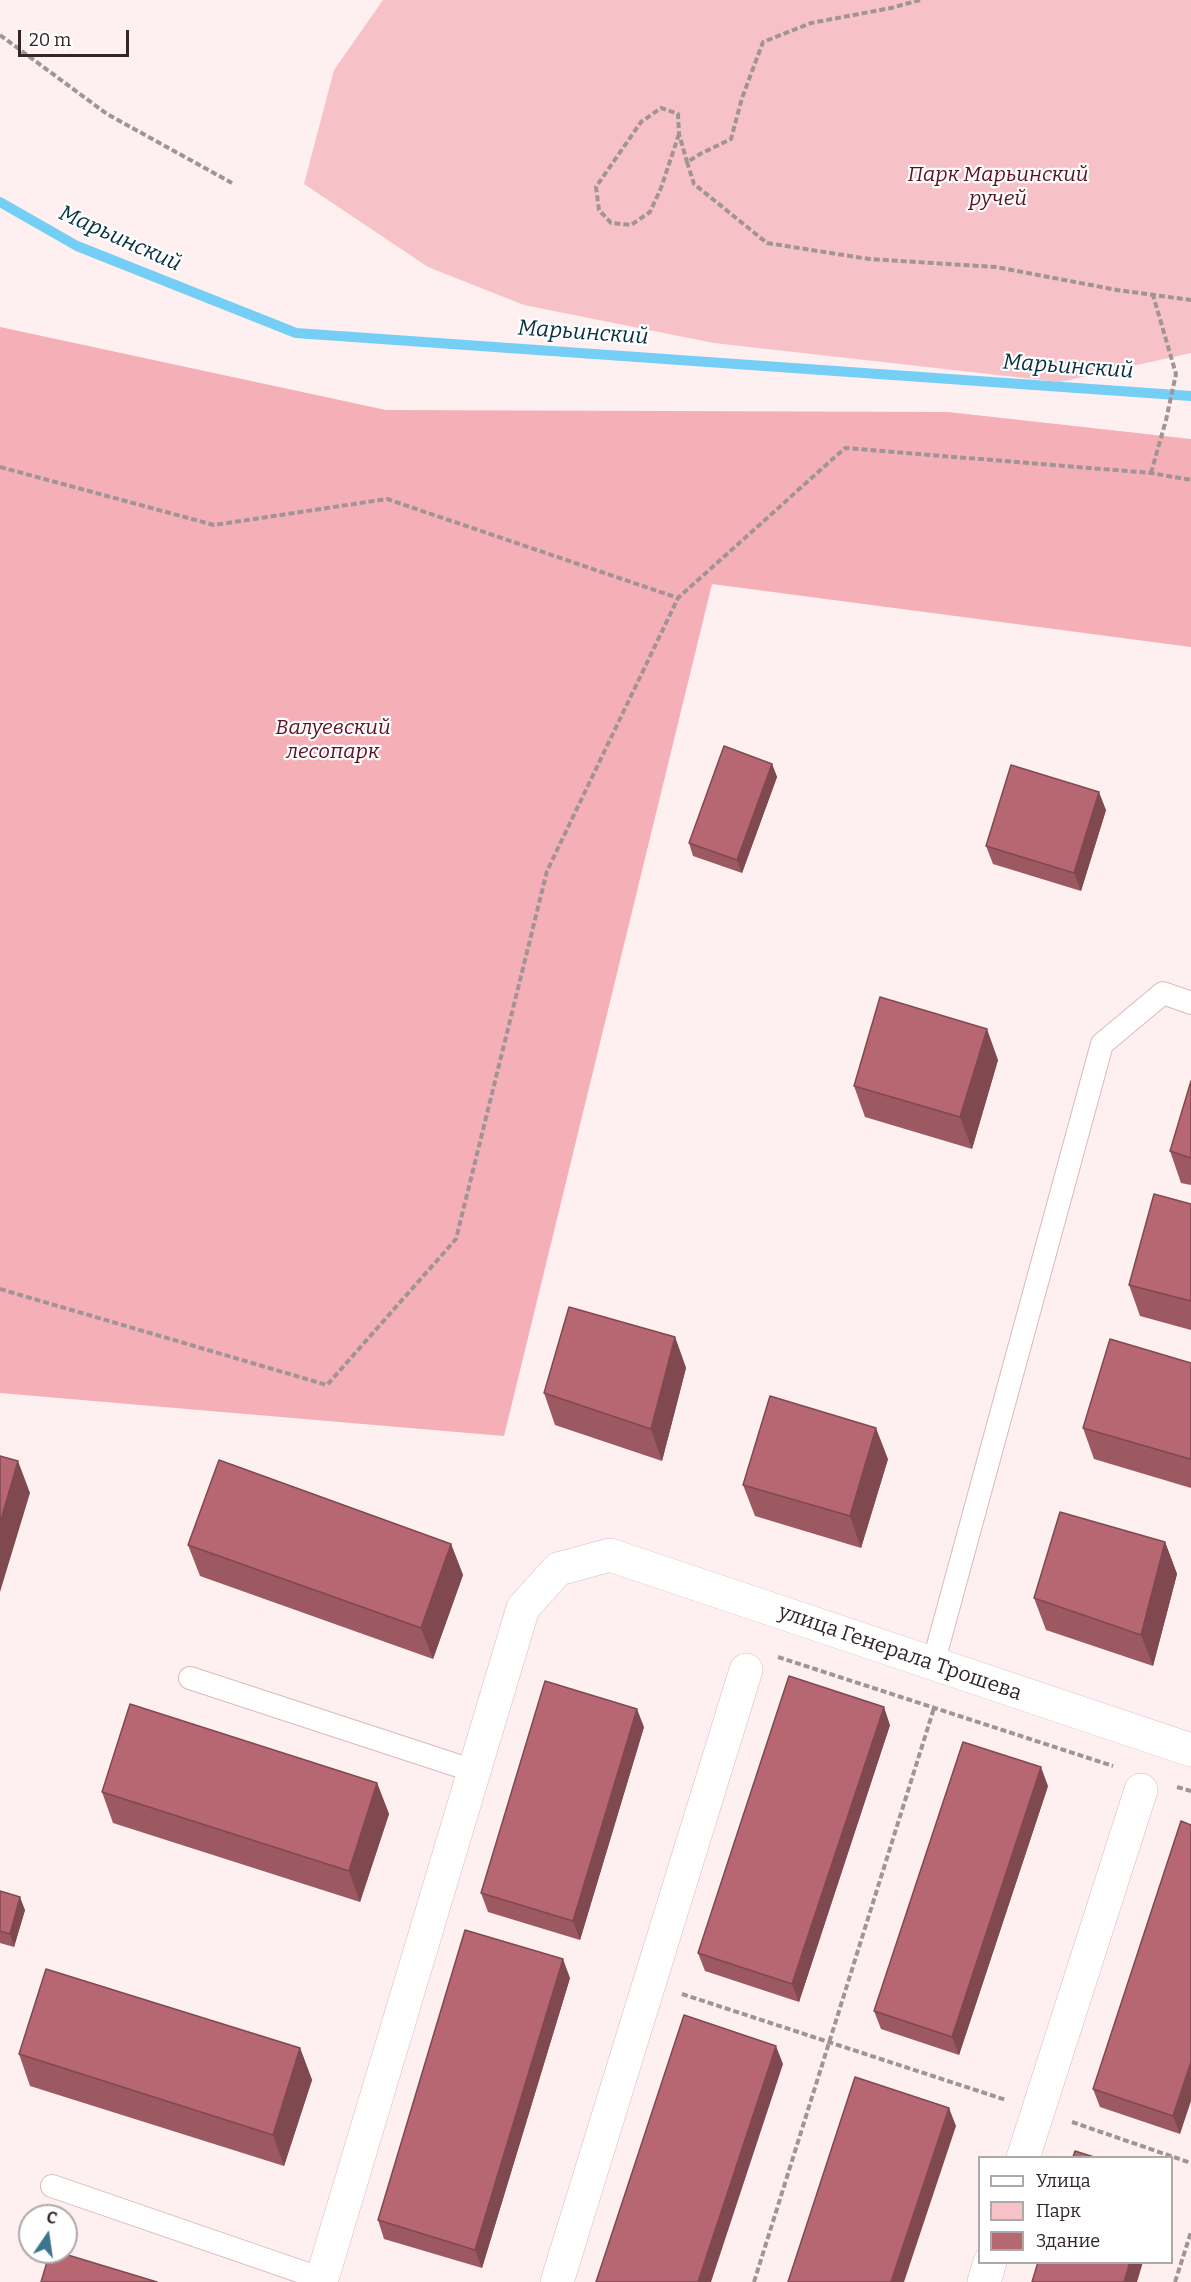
<!DOCTYPE html>
<html>
<head>
<meta charset="utf-8">
<style>
  body { margin:0 }
  #map { position:relative; width:1191px; height:2282px; overflow:hidden; background:#feeff0; font-family:Bitter,serif }
  canvas { display:block }
  .legend { position:absolute; left:978px; top:2156px; width:195px; height:108px; box-sizing:border-box; background:#fff; border:2px solid #ada8a9; margin:0; padding:8px 10px; list-style:none; font-size:18px; color:#332627 }
  .legend li { display:flex; align-items:center; gap:12px; height:30px }
  .legend b { width:30px; border:2px solid #ada8a9 }
  .north { position:absolute; left:18px; top:2204px; width:60px; height:60px; box-sizing:border-box; background:#fff; border:2px solid #ada8a9; border-radius:50%; rotate:13deg; font-size:16px; font-weight:700; line-height:24px; text-align:center; color:#332627 }
  .north::after { content:''; display:block; margin:auto; width:21px; height:27px; background:#3c758e; clip-path:polygon(50% 0,100% 100%,50% 72%,0 100%) }
  .scale { position:absolute; left:18px; top:30px; width:111px; height:27px; box-sizing:border-box; border:3px solid #332627; border-top:0; padding-left:8px; font-size:18px; line-height:21px; white-space:nowrap; color:#332627; -webkit-text-stroke:4px #fff; paint-order:stroke }
</style>
</head>
<body>
<div id="map">
<canvas width="1191" height="2282"></canvas>
<ul class="legend">
<li><b style="height:8px;background:#fff"></b>Улица</li>
<li><b style="height:16px;background:#f7c2c7"></b>Парк</li>
<li><b style="height:16px;background:#b76771"></b>Здание</li>
</ul>
<div class="north">С</div>
<div class="scale">20 m</div>
</div>
<script>
const ctx = document.querySelector('canvas').getContext('2d');
ctx.lineJoin = 'round';
function paint(path, color) {
  ctx.fillStyle = color;
  ctx.fill(path, 'evenodd');
}
function toPath(rows) {
  const path = new Path2D();
  for (const r of rows) {
    path.moveTo(r[0], r[1]);
    for (let i = 2; i < r.length; i += 2) path.lineTo(r[i], r[i + 1]);
  }
  return path;
}
function strokePath(path, color, width, dash) {
  ctx.strokeStyle = color;
  ctx.lineWidth = width;
  ctx.lineCap = dash ? 'butt' : 'round';
  ctx.setLineDash(dash || []);
  ctx.stroke(path);
}
function drawText(font, color, halo, rows, align = 'center') {
  ctx.font = font + ' Bitter,serif';
  ctx.lineWidth = 4.5;
  ctx.setLineDash([]);
  ctx.textBaseline = 'middle';
  ctx.strokeStyle = halo;
  ctx.fillStyle = color;
  for (const [text, x, y, turn = 0] of rows) {
    ctx.save();
    ctx.translate(x, y);
    ctx.rotate((+turn || 0) * Math.PI / 180);
    ctx.textAlign = isNaN(turn) ? turn : align;
    if (halo) ctx.strokeText(text, 0, 0);
    ctx.fillText(text, 0, 0);
    ctx.restore();
  }
}
paint(toPath([
  [383,0,1191,0,1191,353,1060,382,714,343,524,305,428,267,304,184,334,70]
]), '#f7c2c7');
paint(toPath([
  [0,327,386,410,948,412,1191,439,1191,647,712,584,504,1436,0,1393]
]), '#f5afb6');
strokePath(toPath([
  [0,202,77,246,296,333,1191,396]
]), '#74cef6', 10);
const lane = toPath([
  [933,1664,1102,1044,1163,993,1191,1003],
  [190,1678,474,1771],
  [52,2186,322,2279]
]);
const street = toPath([
  [1023,2158,1141,1790],
  [321,2282,523,1608,558,1569,610,1555,1191,1750],
  [557,2282,746,1670],
  [984,2282,990,2262]
]);
strokePath(lane, '#dcb9bc', 24);
strokePath(street, '#dcb9bc', 34);
strokePath(toPath([
  [920,0,891,8,811,23,763,42,742,98,731,139,702,153,687,162,694,184,767,243,869,259,996,267,1117,290,1191,300],
  [0,35,107,114,232,183],
  [679,134,661,188,650,212,631,225,611,223,599,210,596,187,641,122,661,108,678,114,679,134,687,162],
  [0,467,214,525,387,499,678,598,845,448,1151,473,1191,480],
  [1151,473,1166,420,1176,374,1153,295],
  [0,1289,327,1385,456,1239,547,871,678,598],
  [778,1657,1113,1766],
  [1177,1787,1191,1791],
  [682,1994,1006,2100],
  [1072,2122,1191,2163],
  [754,2282,934,1708],
  [1175,2282,1191,2232]
]), '#a29495', 4, [6, 3]);
strokePath(lane, '#fff', 22);
strokePath(street, '#fff', 33);
paint(toPath([
  [772,764,777,777,742,873,693,856,689,843],
  [1106,810,1081,891,993,864,986,846],
  [998,1060,972,1149,865,1117,854,1086],
  [1191,1081,1191,1185,1181,1183,1170,1151],
  [1191,1204,1191,1330,1140,1316,1129,1285],
  [675,1337,686,1368,662,1461,555,1425,544,1393],
  [1191,1363,1191,1488,1094,1459,1083,1428],
  [888,1459,861,1548,755,1516,743,1485],
  [1165,1542,1177,1574,1153,1666,1046,1630,1034,1598],
  [451,1544,463,1575,433,1659,200,1576,188,1545],
  [890,1725,799,2002,705,1971,698,1953],
  [644,1727,580,1940,488,1912,481,1893],
  [377,1783,389,1814,360,1902,113,1823,102,1792],
  [1048,1786,959,2055,881,2029,874,2011],
  [1181,1821,1180,2134,1100,2107,1093,2089],
  [0,1891,25,1910,14,1947,0,1943],
  [570,1978,482,2268,384,2239,378,2220],
  [300,2048,312,2080,284,2166,30,2086,19,2054]
]), '#9d5961');
paint(toPath([
  [772,764,777,777,742,873,737,860],
  [1099,792,1106,810,1081,891,1074,873],
  [987,1029,998,1060,972,1149,960,1117],
  [675,1337,686,1368,662,1461,651,1429],
  [876,1428,888,1459,861,1548,850,1516],
  [18,1461,30,1493,0,1592,0,1523],
  [1165,1542,1177,1574,1153,1666,1141,1635],
  [451,1544,463,1575,433,1659,421,1628],
  [884,1707,890,1725,799,2002,792,1984],
  [637,1709,644,1727,580,1940,573,1921],
  [1041,1767,1048,1786,959,2055,952,2037],
  [377,1783,389,1814,360,1902,349,1871],
  [20,1897,25,1910,14,1947,10,1934],
  [563,1959,570,1978,482,2268,475,2250],
  [776,2046,783,2064,711,2282,698,2282],
  [300,2048,312,2080,284,2166,273,2135],
  [1191,2062,1191,2101,1180,2134,1173,2116],
  [949,2108,956,2126,904,2282,891,2282],
  [1130,2262,1143,2262,1137,2282,1124,2282]
]), '#80484f');
const building = toPath([
  [724,746,772,764,737,860,689,843,724,746],
  [1011,765,1099,792,1074,873,986,846,1011,765],
  [880,997,987,1029,960,1117,854,1086,880,997],
  [1191,1081,1191,1158,1170,1151,1191,1081],
  [1154,1194,1191,1204,1191,1301,1129,1285,1154,1194],
  [569,1307,675,1337,651,1429,544,1393,569,1307],
  [1110,1339,1191,1363,1191,1456,1190,1459,1083,1428,1110,1339],
  [770,1396,876,1428,850,1516,743,1485,770,1396],
  [0,1456,18,1461,0,1523,0,1456],
  [219,1460,451,1544,421,1628,188,1545,219,1460],
  [1060,1512,1165,1542,1141,1635,1034,1598,1060,1512],
  [789,1676,884,1707,792,1984,698,1953,789,1676],
  [545,1681,637,1709,573,1921,481,1893,545,1681],
  [130,1704,377,1783,349,1871,102,1792,130,1704],
  [963,1742,1041,1767,952,2037,874,2011,963,1742],
  [1181,1821,1191,1825,1191,2062,1173,2116,1093,2089,1181,1821],
  [0,1891,20,1897,10,1934,0,1931,0,1891],
  [465,1930,563,1959,475,2250,378,2220,465,1930],
  [46,1969,300,2048,273,2135,19,2054,46,1969],
  [684,2015,776,2046,698,2282,596,2282,684,2015],
  [855,2077,949,2108,891,2282,788,2282,855,2077],
  [1075,2151,1094,2157,1073,2157,1075,2151],
  [50,2252,58,2252,157,2282,41,2282,50,2252],
  [1038,2262,1130,2262,1124,2282,1032,2282,1038,2262]
]);
paint(building, '#b76771');
strokePath(building, '#80484f', 1.5);
drawText('italic 21px', '#5d1223', '#fff', [
  ["Парк Марьинский",998,175],
  ["ручей",998,199],
  ["Валуевский",333,728],
  ["лесопарк",333,752]
]);
drawText('21px', '#332627', '#fff', [
  ["улица Генерала Трошева",900,1653,19]
]);
drawText('italic 22px', '#053041', '#fff', [
  ["Марьинский",120,239,24],
  ["Марьинский",583,333,4],
  ["Марьинский",1068,367,4]
]);
</script>
</body>
</html>
